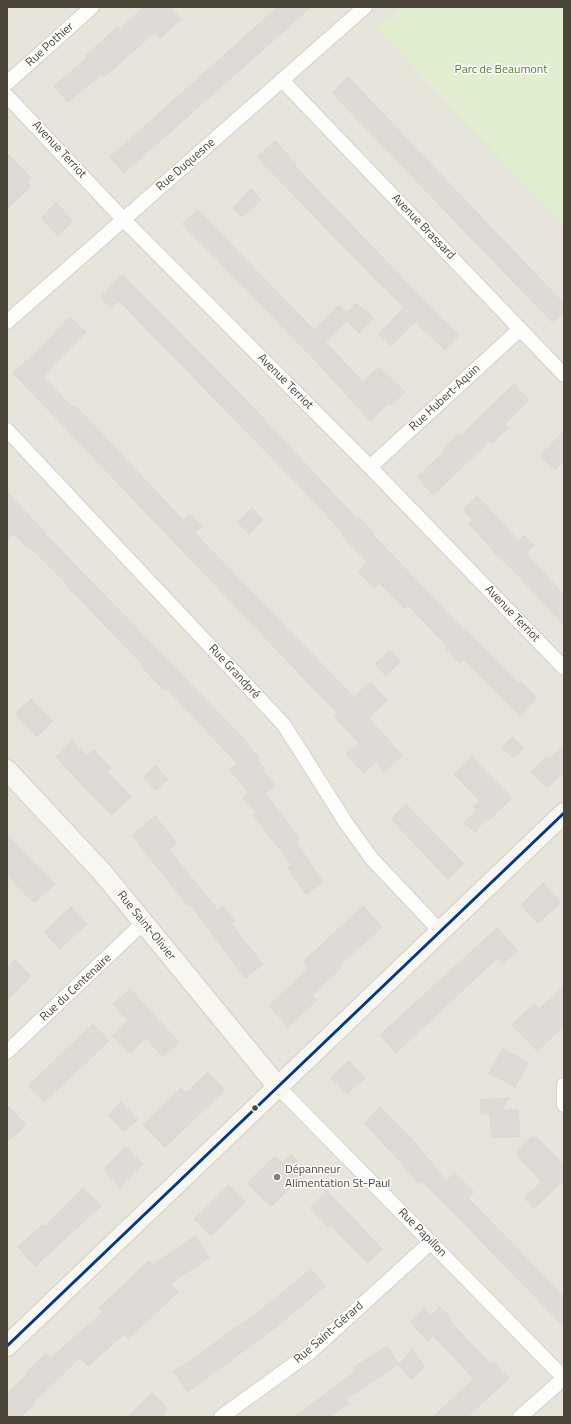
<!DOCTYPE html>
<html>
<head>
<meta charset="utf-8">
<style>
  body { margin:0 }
  #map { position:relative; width:571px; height:1424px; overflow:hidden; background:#f4f2ee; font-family:"Titillium Web",sans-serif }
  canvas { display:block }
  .frame { position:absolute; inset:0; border:8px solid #4b4439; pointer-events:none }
</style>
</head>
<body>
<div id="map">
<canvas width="571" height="1424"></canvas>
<div class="frame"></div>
</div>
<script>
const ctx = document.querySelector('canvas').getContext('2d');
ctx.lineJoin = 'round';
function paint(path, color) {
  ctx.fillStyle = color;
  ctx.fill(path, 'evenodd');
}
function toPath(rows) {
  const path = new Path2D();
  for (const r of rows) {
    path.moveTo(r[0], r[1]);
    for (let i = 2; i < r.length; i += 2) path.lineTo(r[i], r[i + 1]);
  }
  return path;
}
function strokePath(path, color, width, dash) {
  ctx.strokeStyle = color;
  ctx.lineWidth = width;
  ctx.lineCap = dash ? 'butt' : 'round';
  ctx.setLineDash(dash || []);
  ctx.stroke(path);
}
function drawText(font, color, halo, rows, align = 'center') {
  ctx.font = font + ' "Titillium Web",sans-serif';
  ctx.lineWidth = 3;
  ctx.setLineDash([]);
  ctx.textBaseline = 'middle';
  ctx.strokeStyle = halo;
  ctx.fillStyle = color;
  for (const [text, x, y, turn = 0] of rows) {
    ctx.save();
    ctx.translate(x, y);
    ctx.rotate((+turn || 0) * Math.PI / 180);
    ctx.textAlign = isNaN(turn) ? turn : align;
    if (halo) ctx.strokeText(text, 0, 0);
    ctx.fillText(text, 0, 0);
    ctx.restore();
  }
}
paint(toPath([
  [7,7,564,7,564,1417,7,1417]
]), '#e7e4dc');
paint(toPath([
  [402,7,564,7,564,225,376,29]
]), '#e1eecf');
const building = toPath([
  [144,7,170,7,181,19,160,38,155,32,104,77,102,74,68,102,54,86,87,58,85,56,118,27,120,29,144,7],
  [278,7,311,7,124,173,110,157,278,7],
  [348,77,564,304,564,312,553,323,332,93,348,77],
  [275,141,296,164,295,166,424,301,459,335,445,350,415,322,391,346,379,334,404,307,376,280,257,157,275,141],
  [7,153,31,178,27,182,31,186,7,209,7,153],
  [251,189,261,200,242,217,233,207,251,189],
  [56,203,73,221,58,236,41,218,56,203],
  [198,210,314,330,339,305,347,313,356,303,374,318,359,333,347,321,325,342,363,382,379,367,405,392,391,405,389,403,370,421,316,361,182,224,198,210],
  [122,275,244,398,358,520,360,518,374,533,372,534,464,630,465,629,519,684,521,682,537,698,520,716,463,659,460,663,445,648,447,646,408,605,405,609,379,583,374,588,358,571,367,562,342,536,344,534,310,497,128,310,119,301,111,308,100,297,122,275],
  [70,317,86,332,43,376,73,408,75,406,108,440,184,521,190,514,202,526,195,533,206,545,354,697,370,682,387,700,369,718,402,755,384,772,376,762,363,773,346,754,359,743,334,717,337,713,13,373,27,360,28,361,70,317],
  [514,384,529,400,505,424,508,428,492,443,490,441,433,495,417,477,444,452,442,450,459,434,461,436,514,384],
  [564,431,564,461,555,470,540,456,564,431],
  [7,492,45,532,44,533,249,744,247,745,259,757,257,760,265,769,263,771,275,785,265,793,300,839,296,842,323,882,306,894,288,868,292,865,253,815,256,813,243,798,249,793,230,770,237,763,166,688,164,690,141,666,143,665,67,586,68,585,30,547,28,548,14,534,7,540,7,492],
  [477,496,519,541,524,535,534,545,526,553,564,595,564,625,511,568,493,552,494,551,469,524,473,520,463,509,477,496],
  [252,508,263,519,249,534,238,522,252,508],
  [390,650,401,661,386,676,375,664,390,650],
  [31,699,53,721,37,737,15,714,31,699],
  [513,737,524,748,513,758,502,747,513,737],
  [72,741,87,756,94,750,111,769,107,772,131,797,111,815,56,757,72,741],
  [564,745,564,772,547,788,531,772,547,756,549,759,564,745],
  [472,757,512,798,488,821,486,819,475,832,464,823,477,809,473,806,480,801,454,774,472,757],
  [155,766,168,779,156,790,143,778,155,766],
  [406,804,464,864,448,879,391,819,406,804],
  [155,816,177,843,169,850,218,910,223,906,235,921,231,924,263,964,245,978,189,903,187,905,132,835,155,816],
  [7,835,55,884,34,903,7,875,7,835],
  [543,883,561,902,538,923,521,905,543,883],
  [363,906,382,927,339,966,341,968,312,995,317,1000,288,1027,269,1006,309,968,303,962,363,906],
  [71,907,87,924,60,949,44,932,71,907],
  [497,928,518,951,503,964,497,958,396,1053,380,1035,497,928],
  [15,960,31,977,7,1000,7,968,15,960],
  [564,986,564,1026,537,1051,512,1025,534,1004,539,1009,564,986],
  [130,989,179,1042,163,1057,146,1038,130,1053,112,1036,128,1021,113,1004,130,989],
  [93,1024,109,1041,44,1102,28,1086,93,1024],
  [503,1049,529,1063,515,1087,489,1073,503,1049],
  [349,1061,365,1078,347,1094,331,1078,349,1061],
  [208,1072,225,1090,165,1147,143,1125,181,1088,186,1093,208,1072],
  [509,1098,501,1111,518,1109,520,1136,492,1138,490,1114,481,1114,480,1100,509,1098],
  [121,1102,138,1119,124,1132,108,1115,121,1102],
  [7,1105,26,1125,7,1142,7,1105],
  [380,1107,411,1138,446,1181,455,1173,474,1192,468,1198,564,1297,564,1327,453,1212,422,1181,419,1184,396,1157,364,1123,380,1107],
  [531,1137,537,1137,564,1165,564,1180,534,1208,524,1198,542,1182,517,1156,517,1151,531,1137],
  [126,1147,143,1164,120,1187,103,1170,126,1147],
  [291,1155,307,1171,271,1207,247,1183,275,1156,282,1163,291,1155],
  [229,1185,245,1202,211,1236,194,1219,229,1185],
  [83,1188,101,1206,35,1266,18,1247,42,1225,44,1227,83,1188],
  [327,1191,382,1249,367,1263,330,1225,328,1227,310,1208,327,1191],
  [195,1236,210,1257,170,1284,178,1292,128,1339,124,1334,88,1366,80,1357,34,1402,35,1403,21,1417,7,1417,7,1394,26,1376,25,1374,46,1353,51,1358,103,1312,99,1308,149,1261,153,1265,195,1236],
  [311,1269,325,1286,276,1327,188,1392,174,1372,262,1309,311,1269],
  [440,1307,451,1318,449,1320,490,1364,493,1362,509,1378,467,1417,433,1417,474,1379,433,1335,428,1341,410,1322,424,1309,431,1316,440,1307],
  [387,1346,399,1364,346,1399,349,1403,330,1417,294,1417,356,1371,353,1368,387,1346],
  [412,1350,425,1366,411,1379,399,1365,412,1350],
  [152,1393,166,1407,166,1412,161,1417,128,1417,152,1393]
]);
paint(building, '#dedbd6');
strokePath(building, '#dcd9d4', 1);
const street = toPath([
  [282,80,564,375],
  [7,83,92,7],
  [7,96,124,220,370,467,564,668],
  [7,322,365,7],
  [7,430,284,725,346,823,372,859,440,931],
  [370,467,520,329],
  [7,1052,144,922],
  [564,1085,564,1105],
  [279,1088,564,1378],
  [221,1417,308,1354,431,1242],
  [520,1417,564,1378]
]);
const secondary = toPath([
  [7,770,102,872,279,1088],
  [7,1346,564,813]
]);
strokePath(street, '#d2d0cb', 16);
strokePath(secondary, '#d3cfc5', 22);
strokePath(street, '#fdfdfc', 14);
strokePath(secondary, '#f7f6f1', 20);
strokePath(toPath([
  [7,1346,564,813]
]), '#013888', 3);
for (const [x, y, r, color] of [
  [255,1108,3.5,"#4b4439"],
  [277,1177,4,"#868178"]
]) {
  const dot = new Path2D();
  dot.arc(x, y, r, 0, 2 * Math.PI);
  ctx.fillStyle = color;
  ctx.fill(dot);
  strokePath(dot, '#fff', 1.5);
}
drawText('12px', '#4b4439', '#fff', [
  ["Rue Pothier",50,45,-42],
  ["Avenue Terriot",59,150,47],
  ["Rue Duquesne",186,165,-41],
  ["Avenue Brassard",423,227,46],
  ["Avenue Terriot",285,382,45],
  ["Rue Hubert-Aquin",445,398,-43],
  ["Avenue Terriot",512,614,46],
  ["Rue Grandpré",234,672,47],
  ["Rue Saint-Olivier",146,926,51],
  ["Rue du Centenaire",76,988,-43],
  ["Rue Papillon",422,1233,45],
  ["Rue Saint-Gérard",329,1333,-41]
]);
drawText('12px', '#4a7f2a', '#fff', [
  ["Parc de Beaumont",501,70]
]);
drawText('12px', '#4b4439', '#fff', [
  ["Dépanneur",285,1170],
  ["Alimentation St-Paul",285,1184]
], 'left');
</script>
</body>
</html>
